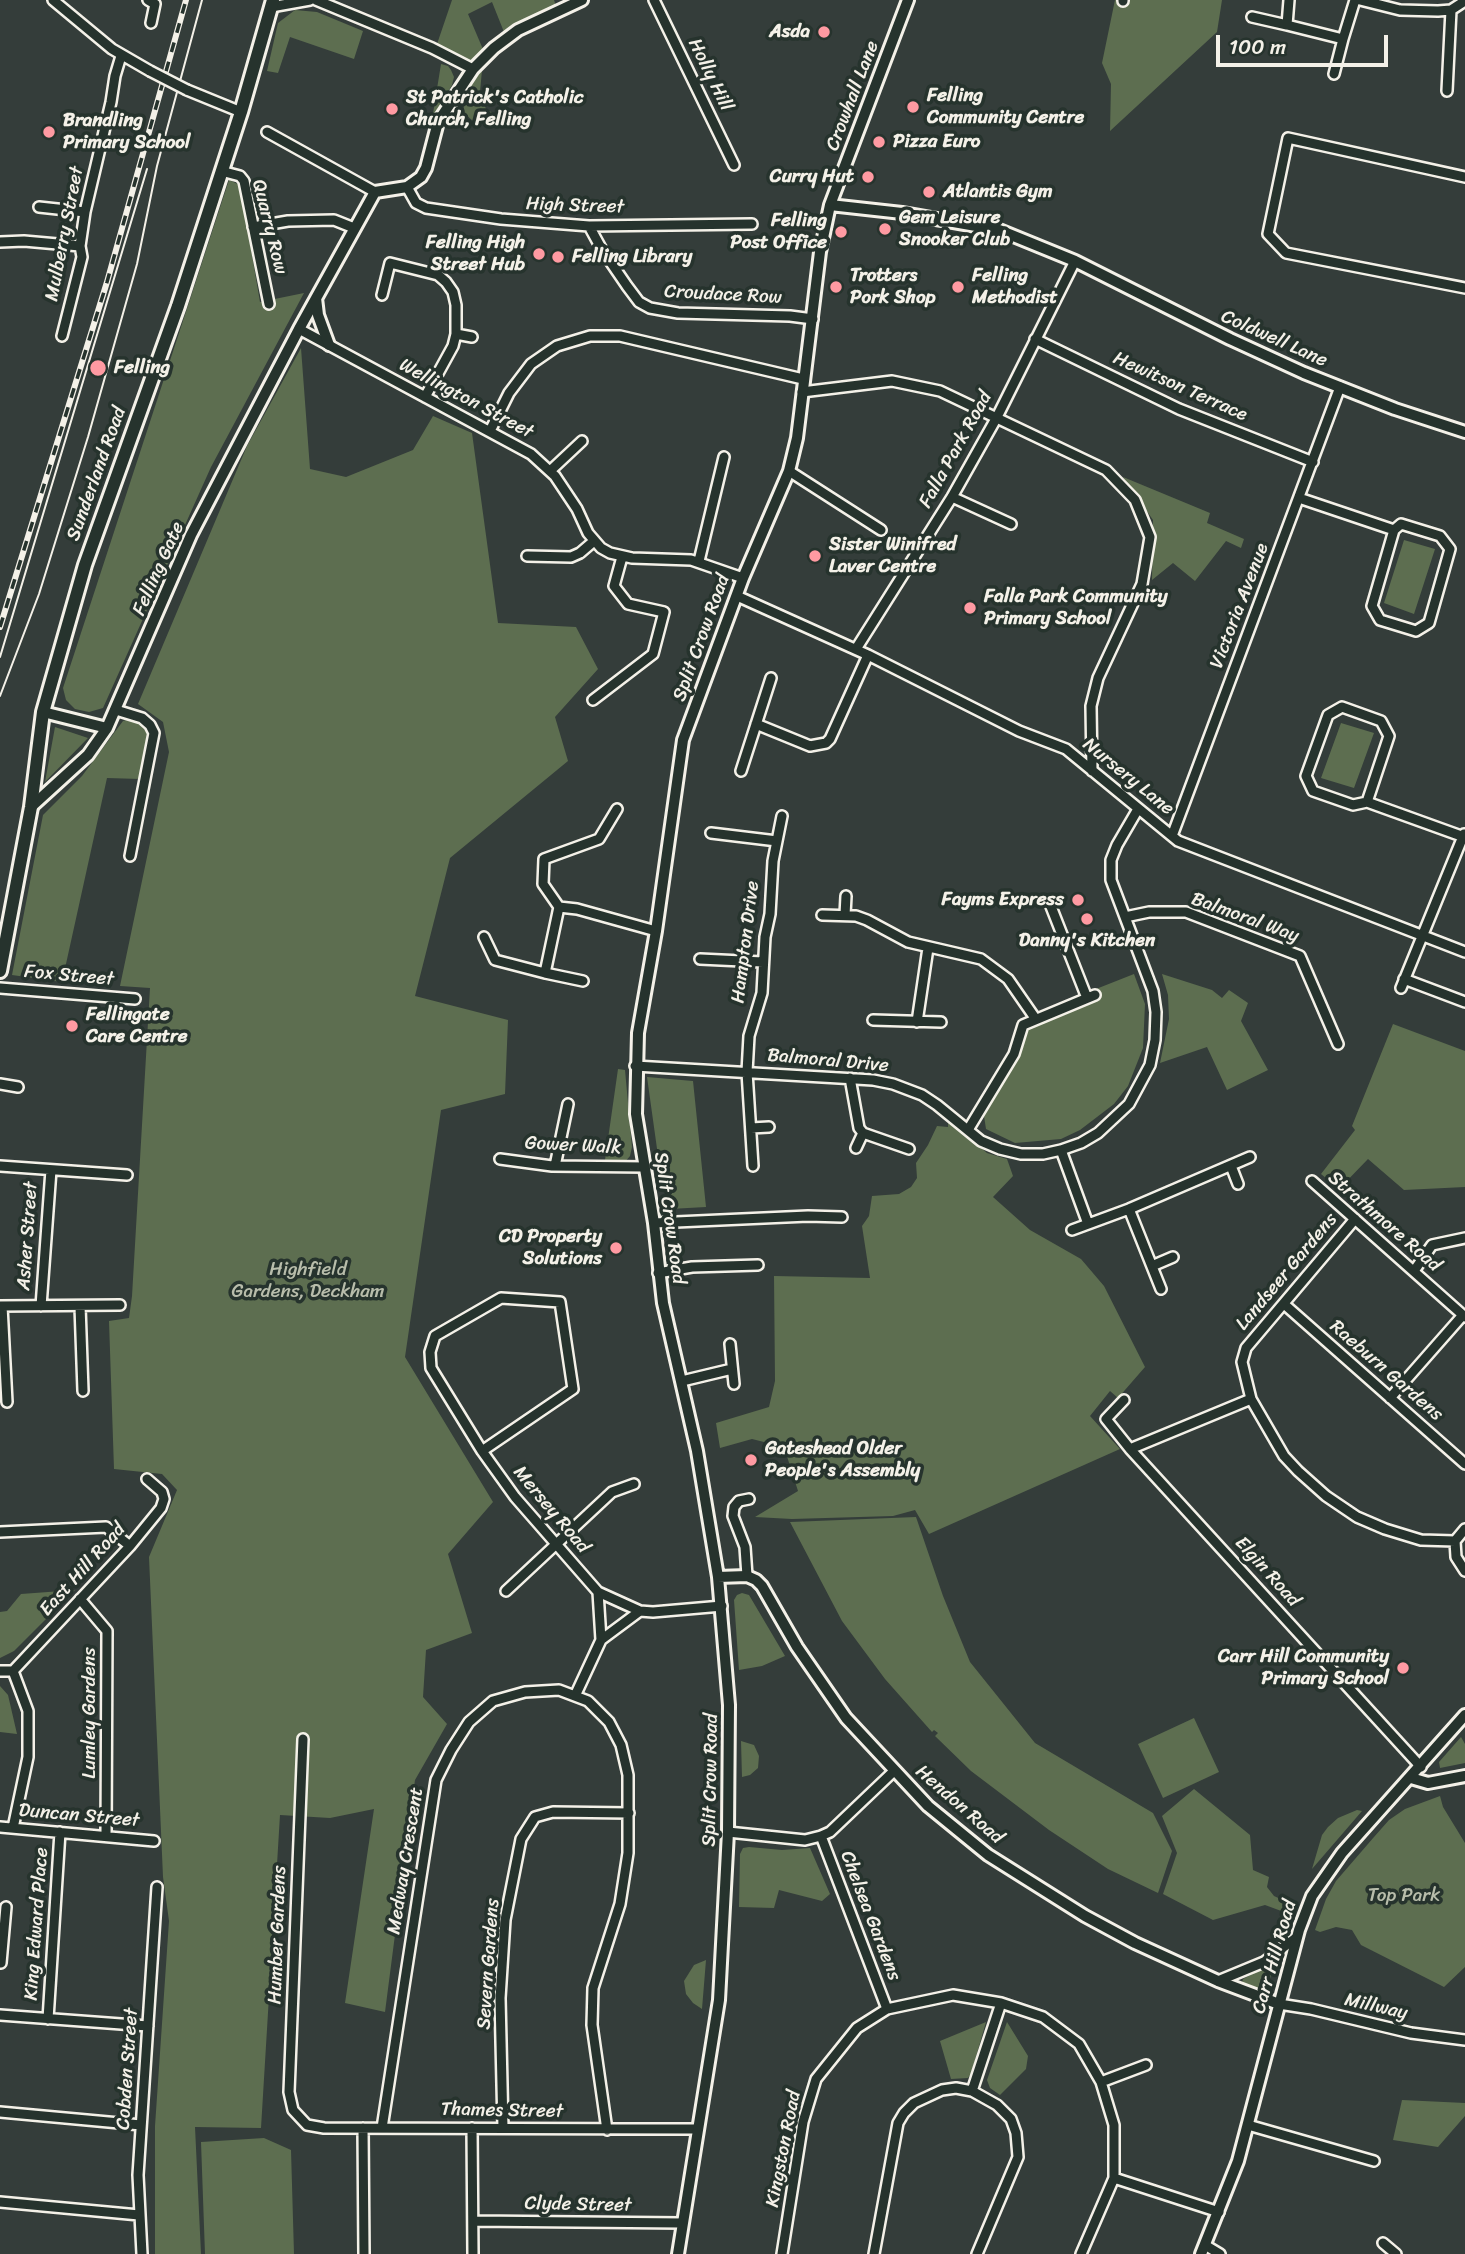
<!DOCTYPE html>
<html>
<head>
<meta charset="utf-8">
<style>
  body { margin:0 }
  #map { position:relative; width:1465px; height:2254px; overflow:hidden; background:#343d3a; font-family:Sriracha,sans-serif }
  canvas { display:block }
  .scale { position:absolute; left:1216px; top:35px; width:172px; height:32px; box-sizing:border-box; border:4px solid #f4f1e8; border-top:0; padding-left:9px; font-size:21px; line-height:24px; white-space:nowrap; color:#f4f1e8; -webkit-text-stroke:5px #26332d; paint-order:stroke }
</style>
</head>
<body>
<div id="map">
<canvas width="1465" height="2254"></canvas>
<div class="scale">100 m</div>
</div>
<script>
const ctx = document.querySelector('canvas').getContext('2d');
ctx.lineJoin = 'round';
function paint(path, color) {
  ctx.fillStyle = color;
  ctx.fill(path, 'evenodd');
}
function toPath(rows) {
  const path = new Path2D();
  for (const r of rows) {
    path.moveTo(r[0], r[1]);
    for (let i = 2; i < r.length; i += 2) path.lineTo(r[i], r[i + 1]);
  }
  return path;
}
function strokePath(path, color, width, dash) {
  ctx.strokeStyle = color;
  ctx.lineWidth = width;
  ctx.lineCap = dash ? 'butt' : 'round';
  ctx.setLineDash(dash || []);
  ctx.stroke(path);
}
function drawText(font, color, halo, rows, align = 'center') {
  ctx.font = font + ' Sriracha,sans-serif';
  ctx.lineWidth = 7;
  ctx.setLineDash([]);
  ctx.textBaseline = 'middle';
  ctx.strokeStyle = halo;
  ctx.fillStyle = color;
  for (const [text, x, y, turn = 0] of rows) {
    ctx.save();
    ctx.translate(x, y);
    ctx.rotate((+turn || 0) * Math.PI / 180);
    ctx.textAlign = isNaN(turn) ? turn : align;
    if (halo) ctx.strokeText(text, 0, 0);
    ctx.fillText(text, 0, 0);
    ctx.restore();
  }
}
paint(toPath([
  [452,0,554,0,557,9,506,37,492,2,468,14,485,54,473,65,436,47],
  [1115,0,1222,0,1217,32,1110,131,1111,84,1102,63],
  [295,10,317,12,363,31,354,59,290,37,278,73,267,71,278,23],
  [441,64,448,66,451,70,454,77,452,85,432,120],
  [482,70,480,92,486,109,499,117,521,119,521,128,473,121,465,114,463,103,469,88],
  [229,180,240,185,260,302,304,293,211,467,103,708,89,712,75,709,66,700,63,688],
  [301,348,310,469,346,477,413,450,433,416,472,433,498,623,576,627,598,669,555,717,568,761,450,858,415,996,508,1020,505,1094,441,1110,405,1357,493,1502,448,1554,472,1633,426,1650,423,1697,447,1724,415,1780,385,2012,345,2003,374,1809,330,1818,280,1815,261,2128,195,2127,201,2254,155,2254,155,2126,169,1921,163,1877,149,1557,177,1490,162,1474,114,1469,109,1321,129,1318,132,1296,150,988,120,986,169,752,163,722,138,704,247,446],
  [1123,477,1210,513,1207,523,1244,539,1241,548,1226,541,1195,581,1173,563,1152,580,1153,520],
  [1404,540,1435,549,1414,614,1384,603],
  [129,719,139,720,148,728,140,779,107,778,62,982,12,975,43,815,82,776,123,721],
  [1341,723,1374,733,1354,788,1321,778],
  [55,727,88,738,45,782],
  [1134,974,1145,1004,1143,1048,1128,1086,1114,1104,1080,1130,1061,1139,1015,1143,986,1129,984,1116,1018,1059,1026,1027,1099,998,1096,989],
  [1162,974,1212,990,1222,998,1229,990,1248,1003,1241,1021,1268,1070,1227,1090,1207,1047,1160,1063,1169,1019,1168,995],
  [1393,1024,1465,1051,1465,1187,1404,1190,1368,1159,1339,1189,1321,1174,1355,1130,1352,1126],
  [618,1069,625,1070,632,1147,630,1156,624,1163,605,1160],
  [647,1077,693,1081,706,1207,670,1209,659,1163],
  [948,1120,987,1153,1007,1159,1013,1176,993,1197,1030,1230,1081,1259,1104,1286,1145,1367,1118,1398,1110,1391,1090,1416,1120,1449,929,1534,915,1510,893,1516,792,1519,755,1517,798,1491,784,1447,752,1439,720,1448,716,1423,769,1407,775,1381,774,1276,870,1278,862,1226,869,1216,872,1196,899,1194,911,1187,917,1178,916,1163,928,1145,937,1126,948,1127],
  [916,1517,943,1596,970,1662,1035,1743,1153,1813,1172,1851,1158,1893,1108,1869,1049,1830,971,1771,935,1736,938,1733,934,1730,932,1732,885,1679,842,1621,790,1522],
  [75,1590,14,1651,0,1658,0,1612,7,1611,21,1594],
  [742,1593,749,1595,785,1656,762,1666,739,1670,734,1600,737,1595],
  [0,1686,8,1695,17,1734,0,1732],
  [1194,1718,1219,1772,1163,1798,1138,1744],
  [1461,1737,1465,1744,1465,1763,1440,1768,1439,1762],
  [741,1741,754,1745,759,1756,758,1768,750,1775,742,1777],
  [1194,1789,1250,1835,1253,1870,1269,1877,1267,1887,1274,1896,1287,1902,1284,1912,1265,1905,1213,1920,1163,1894,1177,1853,1162,1816],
  [1440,1796,1443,1807,1465,1843,1465,1967,1444,1987,1361,1945,1352,1930,1336,1927,1320,1932,1315,1930,1326,1899,1336,1881,1374,1837,1389,1820,1405,1809],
  [1357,1810,1362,1811,1312,1869,1322,1835,1328,1827,1338,1818],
  [749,1847,782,1850,810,1848,830,1894,822,1901,779,1890,774,1908,739,1907,740,1854,743,1848],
  [706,1960,702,2009,693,2003,686,1994,684,1981,694,1965],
  [1275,1962,1266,1992,1242,1983,1243,1979],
  [986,2022,971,2074,968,2078,951,2079,940,2041],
  [1007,2022,1028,2056,1026,2069,1000,2095,990,2088,987,2080],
  [1402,2100,1465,2103,1465,2116,1438,2147,1393,2140],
  [264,2138,291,2150,294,2254,205,2254,201,2142]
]), '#5d6e50');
const minor = toPath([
  [53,0,112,49,150,71],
  [148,0,155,4,151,23],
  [316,0,432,48,473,69],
  [654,0,734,165],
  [1289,0,1287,25,1343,39,1355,0],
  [1360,0,1400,10,1438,11,1451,10,1465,1],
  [1123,1,1123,0],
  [271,7,310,0],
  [1252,17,1287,25],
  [1334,74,1343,39],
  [187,90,241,112],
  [1447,91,1451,10],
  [267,132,375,192],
  [221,171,240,176,244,181,269,304],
  [1465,177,1288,138,1268,234,1286,253,1465,288],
  [407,187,416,203,426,208,501,219,589,226,752,224],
  [39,207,85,212],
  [589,226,601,248,627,286,639,302,650,308,678,313,790,316,813,319],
  [253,227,288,221,334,220,354,228],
  [0,242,24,241,80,246],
  [382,295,390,263,438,275,446,282,453,292,456,305,456,334,453,346,425,397],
  [299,329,531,454,555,476,577,509,588,533,601,548,610,553,632,558,691,560,743,578],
  [456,334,472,337],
  [62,336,82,257,80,246,85,212,111,102,115,76,121,56],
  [1035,339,1179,409,1313,462],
  [802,392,892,381,940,391,1106,470,1135,500,1150,537,1142,584,1098,678,1091,706,1092,771],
  [490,431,509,393,531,364,557,346,590,336,620,336,803,379],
  [550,471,582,441],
  [789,471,881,530],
  [952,497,1011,524],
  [1299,498,1394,530,1401,524,1440,536,1450,549,1429,623,1416,631,1380,620,1372,606,1394,530],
  [527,556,571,557,580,553,594,541],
  [699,561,724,457],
  [737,596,868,655,1019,731,1066,749,1178,841,1465,952],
  [856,649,952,497,997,417,1075,261],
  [593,700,653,654,664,612,628,604,614,586,622,557],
  [116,710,142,718,150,725,154,733,130,856],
  [756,724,810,746,826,743,830,739,868,655],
  [741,771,771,678],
  [1367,802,1389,736,1381,721,1342,707,1328,715,1306,776,1313,791,1353,805,1367,802,1464,837],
  [711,833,777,841],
  [1172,836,1340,387],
  [1050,904,1087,998],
  [559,907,543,884,544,859,599,839,617,809],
  [822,915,856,916,867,920,908,942,981,959,1008,979,1035,1018],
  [845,915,846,896],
  [1125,917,1149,912,1186,912,1300,956,1338,1044],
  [484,937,495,960,545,973,559,907,577,909,656,931],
  [700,959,763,962],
  [545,973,583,981],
  [1404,979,1465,1002],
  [0,988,135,999],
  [1401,988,1464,834],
  [873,1020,941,1022],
  [917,1022,928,948],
  [635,1066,873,1080,893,1084,922,1095,937,1105,981,1141,1000,1149,1021,1154,1043,1154,1061,1150,1081,1143,1098,1133,1129,1104,1150,1065,1155,1040,1156,1012,1153,991,1111,880,1111,860,1117,845,1138,809],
  [850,1078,859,1128,863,1133,909,1149],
  [0,1084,18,1087],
  [751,1128,769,1127],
  [968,1130,1014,1054,1023,1025,1095,995],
  [856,1148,863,1133],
  [1061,1150,1088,1224],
  [500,1159,552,1166,645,1167],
  [0,1166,127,1175],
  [555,1166,568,1104],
  [753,1166,747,1072,749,1036,762,993,765,937,770,914,773,861,782,816],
  [1231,1166,1238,1184],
  [1312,1181,1465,1317],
  [1129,1209,1161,1289],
  [1355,1219,1246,1348,1242,1362,1251,1399,1284,1456,1298,1471,1326,1496,1357,1517,1385,1529,1421,1540,1455,1541,1456,1557,1465,1571],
  [654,1223,808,1216,842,1217],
  [1072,1230,1129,1209,1250,1157],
  [1152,1266,1173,1257],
  [1414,1271,1432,1245,1465,1238],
  [658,1273,692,1267,758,1265],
  [1284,1304,1465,1464],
  [0,1306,120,1305],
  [2,1306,7,1402],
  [41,1306,51,1170],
  [80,1306,83,1391],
  [730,1344,734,1384],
  [682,1381,732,1369],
  [1390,1398,1463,1315],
  [1124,1400,1106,1419,1130,1449,1421,1767],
  [1130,1449,1251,1399],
  [482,1451,573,1389,560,1302,501,1298,435,1336,430,1352,431,1368,482,1451,515,1497,598,1592,640,1611,653,1612,722,1606],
  [0,1532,106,1527,130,1546],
  [1455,1541,1465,1529],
  [747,1576,745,1547,733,1516,734,1507,739,1501,749,1499],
  [506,1591,612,1492,634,1484],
  [80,1599,107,1631,106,1836],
  [601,1640,640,1611],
  [0,1671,13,1671,130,1546,161,1508,164,1499,162,1492,147,1479],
  [575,1696,601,1640,598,1592],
  [303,1739,289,2092,293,2110,307,2125,324,2128,697,2129],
  [0,1827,154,1841],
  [13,1828,28,1757,28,1711,13,1671],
  [728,1832,805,1840,821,1836,830,1832,894,1771],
  [821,1836,887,2009],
  [1,1963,6,1907],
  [1218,1981,1264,1962,1297,1937],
  [1279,2004,1311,2009,1411,2033,1465,2040],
  [0,2015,148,2026],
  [48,2019,60,1832],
  [1101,2082,1146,2065],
  [972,2091,1001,2003],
  [0,2112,141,2125],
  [1248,2125,1374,2161],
  [363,2128,364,2254],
  [382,2128,436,1780,451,1750,469,1722,493,1701,525,1692,559,1690,588,1701,609,1722,621,1745,628,1775,628,1853,620,1904,593,1988,592,2025,607,2130],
  [472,2128,473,2254],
  [503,2128,500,1998,505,1920,521,1839,535,1817,553,1812,629,1813],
  [1114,2178,1219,2212],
  [0,2202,139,2215],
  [473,2221,682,2223],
  [1383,2243,1396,2254],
  [1205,2245,1220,2254],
  [142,2254,138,2175,157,1887],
  [782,2254,803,2122,816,2079,857,2028,887,2009,953,1995,1001,2003,1043,2017,1079,2044,1101,2082,1114,2125,1114,2178,1081,2254],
  [874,2254,898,2123,904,2113,914,2103,942,2090,956,2088,972,2091,997,2105,1011,2119,1016,2133,1018,2157,977,2254]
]);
const tertiary = toPath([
  [830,205,902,213,999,230,1075,261,1230,339,1304,373,1395,409,1465,432],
  [316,298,318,315,329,345],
  [43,712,107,728],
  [31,807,88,755,107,728,191,535,299,329,375,192,407,187,421,177,426,168,438,122,473,69,494,48,518,30,582,0],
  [718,1577,747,1576,756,1580,762,1586,797,1647,846,1718,928,1806,988,1855,1085,1916,1135,1943,1218,1981,1279,2004],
  [1411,1778,1428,1783,1465,1776],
  [678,2254,719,2000,728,1832,729,1705,718,1577,697,1451,663,1303,654,1223,636,1114,638,1033,656,931,683,740,743,578,789,471,797,438,820,252,830,205,908,0],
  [1201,2254,1238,2161,1299,1930,1312,1896,1342,1853,1465,1715]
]);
const secondary = toPath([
  [0,971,31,807,43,712,85,565,178,306,241,112,273,0]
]);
strokePath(minor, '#f4f1e8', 14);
strokePath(tertiary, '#f4f1e8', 16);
strokePath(secondary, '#f4f1e8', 18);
strokePath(minor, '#26332d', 9);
strokePath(tertiary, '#26332d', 10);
strokePath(secondary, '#26332d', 12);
strokePath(toPath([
  [0,657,147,169],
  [0,696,39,594,88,437,137,264,157,166,202,0]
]), '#f4f1e8', 2);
const rail = toPath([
  [0,627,107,282,186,0]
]);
strokePath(rail, '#f4f1e8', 6);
strokePath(rail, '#26332d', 3.5, [10]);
const minorBridge = toPath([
  [150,71,187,90]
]);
strokePath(minorBridge, '#f4f1e8', 14, []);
strokePath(minorBridge, '#26332d', 9);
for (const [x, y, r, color] of [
  [824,32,7,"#ff9aa2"],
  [913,107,7,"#ff9aa2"],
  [392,109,7,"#ff9aa2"],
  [49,132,7,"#ff9aa2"],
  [879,142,7,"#ff9aa2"],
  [868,177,7,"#ff9aa2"],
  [929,192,7,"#ff9aa2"],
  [885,229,7,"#ff9aa2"],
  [841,232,7,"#ff9aa2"],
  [539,254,7,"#ff9aa2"],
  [558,257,7,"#ff9aa2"],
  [836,287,7,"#ff9aa2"],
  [958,287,7,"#ff9aa2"],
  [98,368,9,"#ff9aa2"],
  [815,556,7,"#ff9aa2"],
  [970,608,7,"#ff9aa2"],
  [1078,900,7,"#ff9aa2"],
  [1087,919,7,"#ff9aa2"],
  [72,1026,7,"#ff9aa2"],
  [616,1248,7,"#ff9aa2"],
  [751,1460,7,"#ff9aa2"],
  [1403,1668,7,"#ff9aa2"]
]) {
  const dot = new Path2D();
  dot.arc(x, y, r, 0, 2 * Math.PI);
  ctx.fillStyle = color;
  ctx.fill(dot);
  strokePath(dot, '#26332d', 2.5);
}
drawText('bold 19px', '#f4f1e8', '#26332d', [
  ["Asda",810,32,"right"],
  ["Felling",927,96],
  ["Community Centre",927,118],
  ["St Patrick's Catholic",406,98],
  ["Church, Felling",406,120],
  ["Brandling",63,121],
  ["Primary School",63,143],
  ["Pizza Euro",893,142],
  ["Curry Hut",854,177,"right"],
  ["Atlantis Gym",943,192],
  ["Gem Leisure",899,218],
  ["Snooker Club",899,240],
  ["Felling",827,221,"right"],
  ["Post Office",827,243,"right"],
  ["Felling High",525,243,"right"],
  ["Street Hub",525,265,"right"],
  ["Felling Library",572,257],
  ["Trotters",850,276],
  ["Pork Shop",850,298],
  ["Felling",972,276],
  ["Methodist",972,298],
  ["Felling",114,368],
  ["Sister Winifred",829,545],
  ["Laver Centre",829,567],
  ["Falla Park Community",984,597],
  ["Primary School",984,619],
  ["Fayms Express",1064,900,"right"],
  ["Danny's Kitchen",1087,941,"center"],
  ["Fellingate",86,1015],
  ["Care Centre",86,1037],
  ["CD Property",602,1237,"right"],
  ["Solutions",602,1259,"right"],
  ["Gateshead Older",765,1449],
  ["People's Assembly",765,1471],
  ["Carr Hill Community",1389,1657,"right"],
  ["Primary School",1389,1679,"right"]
], 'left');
drawText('19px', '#f4f1e8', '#26332d', [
  ["Holly Hill",710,75,64],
  ["Crowhall Lane",853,96,-69],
  ["High Street",575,206,2],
  ["Quarry Row",269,227,76],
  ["Mulberry Street",65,234,-79],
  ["Croudace Row",723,295,3],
  ["Coldwell Lane",1274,339,24],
  ["Hewitson Terrace",1180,387,24],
  ["Wellington Street",466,399,28],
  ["Falla Park Road",956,450,-61],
  ["Sunderland Road",97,474,-70],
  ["Felling Gate",159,569,-66],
  ["Victoria Avenue",1240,606,-69],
  ["Split Crow Road",702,638,-70],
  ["Nursery Lane",1128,777,39],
  ["Balmoral Way",1245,918,20],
  ["Hampton Drive",746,942,-83],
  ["Fox Street",69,976,5],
  ["Balmoral Drive",828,1061,5],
  ["Gower Walk",573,1146,3],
  ["Split Crow Road",669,1218,82],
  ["Strathmore Road",1384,1222,41],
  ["Asher Street",28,1236,-86],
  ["Landseer Gardens",1287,1272,-50],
  ["Raeburn Gardens",1386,1371,41],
  ["Mersey Road",551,1510,50],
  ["East Hill Road",83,1570,-48],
  ["Elgin Road",1267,1572,48],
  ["Lumley Gardens",90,1713,-90],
  ["Split Crow Road",711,1780,-89],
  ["Hendon Road",959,1805,41],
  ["Duncan Street",79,1816,5],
  ["Medway Crescent",406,1861,-81],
  ["Chelsea Gardens",870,1916,69],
  ["King Edward Place",37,1924,-86],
  ["Humber Gardens",278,1935,-88],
  ["Carr Hill Road",1275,1957,-74],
  ["Severn Gardens",489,1964,-86],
  ["Millway",1376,2007,13],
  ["Cobden Street",128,2069,-86],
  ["Thames Street",502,2111,1],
  ["Kingston Road",784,2149,-79],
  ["Clyde Street",578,2205,1]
]);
drawText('19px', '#b8bdab', '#26332d', [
  ["Highfield",308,1270],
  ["Gardens, Deckham",308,1292],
  ["Top Park",1404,1896]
]);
</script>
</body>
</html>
